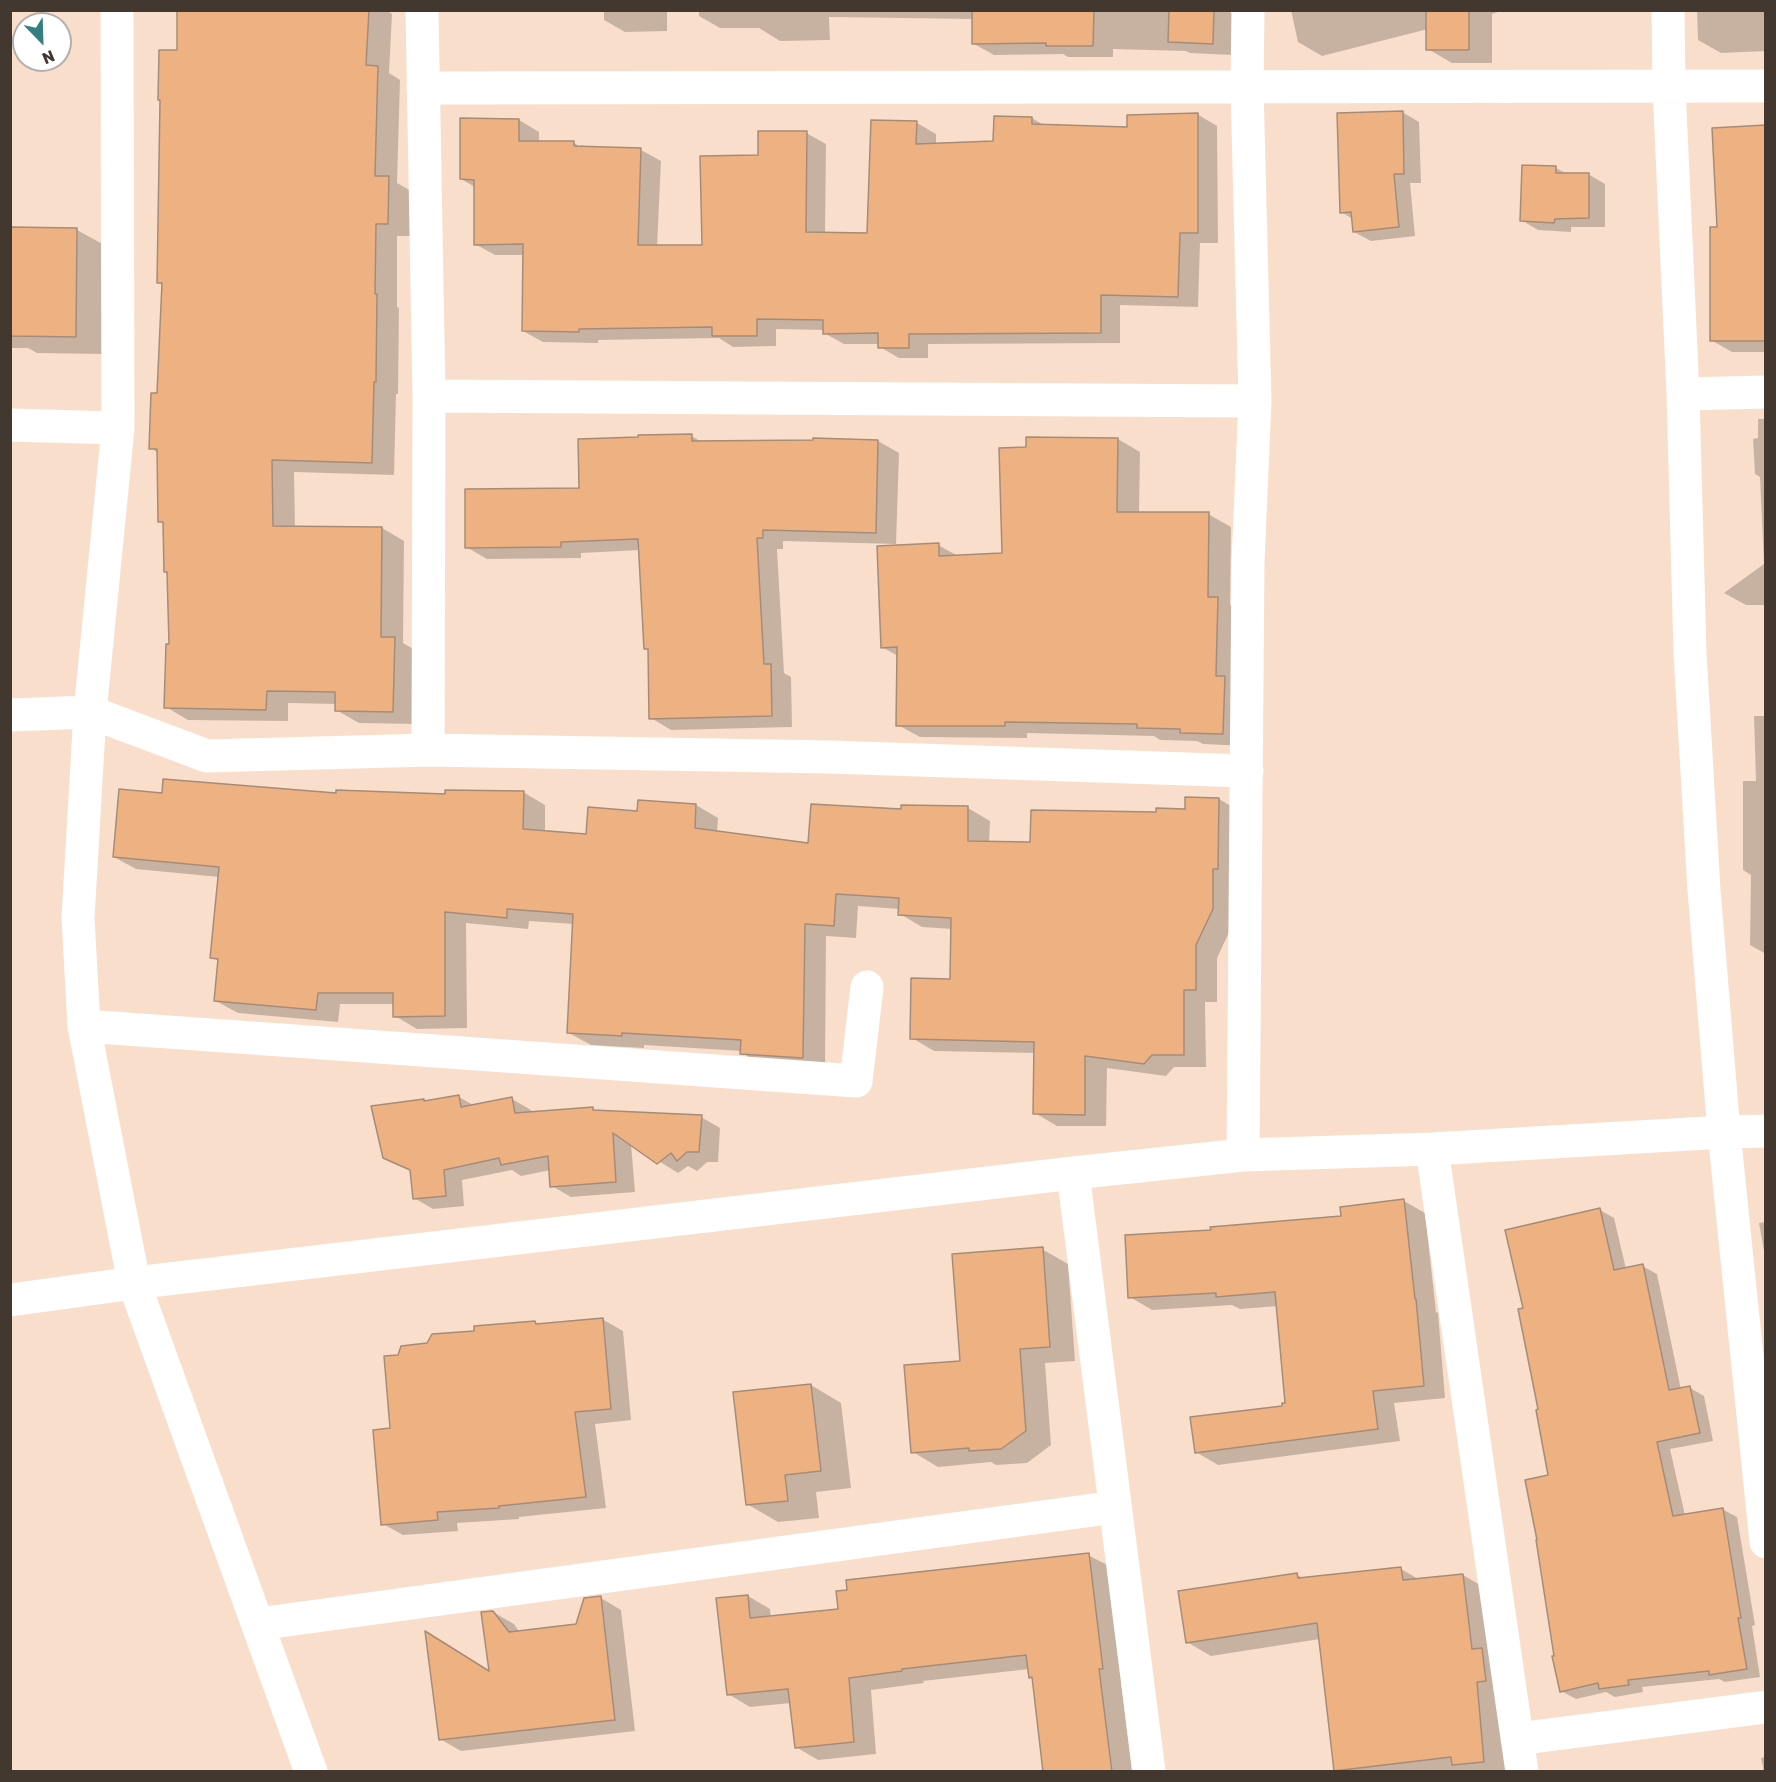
<!DOCTYPE html>
<html>
<head>
<meta charset="utf-8">
<style>
  body { margin:0 }
  #map { position:relative; width:1776px; height:1782px; overflow:hidden; background:#f9dfcb; font-family:Rubik,sans-serif }
  canvas { display:block }
  .frame { position:absolute; inset:0; border:12px solid #423830; pointer-events:none }
  .north { position:absolute; left:12px; top:12px; width:60px; height:60px; box-sizing:border-box; background:#fff; border:2px solid #b3afac; border-radius:50%; rotate:157deg; font-size:16px; font-weight:700; line-height:24px; text-align:center; color:#423830 }
  .north::after { content:''; display:block; margin:auto; width:21px; height:27px; background:#367f81; clip-path:polygon(50% 0,100% 100%,50% 72%,0 100%) }
</style>
</head>
<body>
<div id="map">
<canvas width="1776" height="1782"></canvas>
<div class="frame"></div>
<div class="north">N</div>
</div>
<script>
const ctx = document.querySelector('canvas').getContext('2d');
ctx.lineJoin = 'round';
function paint(path, color) {
  ctx.fillStyle = color;
  ctx.fill(path, 'evenodd');
}
function toPath(rows) {
  const path = new Path2D();
  for (const r of rows) {
    path.moveTo(r[0], r[1]);
    for (let i = 2; i < r.length; i += 2) path.lineTo(r[i], r[i + 1]);
  }
  return path;
}
function strokePath(path, color, width, dash) {
  ctx.strokeStyle = color;
  ctx.lineWidth = width;
  ctx.lineCap = dash ? 'butt' : 'round';
  ctx.setLineDash(dash || []);
  ctx.stroke(path);
}
paint(toPath([
  [179,10,386,10,392,14,389,73,400,80,397,183,411,191,410,236,397,236,397,307,399,308,398,394,396,394,394,475,294,472,295,528,382,528,404,541,403,643,417,651,415,724,359,723,336,710,337,704,288,703,288,721,188,720,166,707,170,645,169,573,165,572,165,524,160,521,158,453,151,448,158,395,164,285,159,283,178,52],
  [604,10,667,10,667,31,625,32,604,20],
  [699,10,1226,10,1235,15,1233,55,1190,53,1186,51,1113,49,1113,57,1068,57,1063,54,994,55,974,44,974,19,829,17,830,40,780,41,759,28,720,28,699,16],
  [1291,10,1504,10,1492,14,1492,63,1452,63,1428,49,1428,29,1322,56,1298,42],
  [1697,10,1766,10,1766,51,1721,53,1698,40],
  [1402,112,1419,122,1421,183,1410,183,1415,236,1371,241,1354,232,1353,219,1341,212],
  [1197,114,1217,126,1218,243,1200,243,1198,307,1120,305,1120,343,928,344,928,358,899,358,880,347,880,344,844,344,824,333,824,330,776,329,776,346,733,347,719,338,598,340,598,343,543,342,523,331,525,255,495,255,475,244,475,187,461,179,462,119,519,120,539,132,539,143,574,143,582,148,641,150,661,161,657,247,704,246,760,156,806,133,826,144,825,234,868,234,917,123,936,134,936,145,994,142,1032,118,1045,126,1129,128],
  [1766,127,1766,352,1732,352,1711,340,1718,229],
  [1524,167,1556,168,1567,174,1588,174,1605,184,1605,227,1571,227,1571,232,1538,230,1521,220],
  [10,229,77,230,108,247,106,354,37,353,28,348,10,348],
  [1758,419,1766,419,1766,652,1764,605,1746,605,1724,593,1764,564,1760,477,1755,474,1753,439,1758,438],
  [691,436,704,443,815,440,878,441,899,453,896,544,783,541,783,549,777,549,784,673,791,677,792,727,671,730,651,718,649,650,646,648,640,550,581,553,581,558,487,559,466,547],
  [1118,439,1140,452,1139,514,1208,514,1231,527,1230,605,1240,611,1245,746,1203,744,1197,741,1160,740,1154,736,1027,733,1027,738,920,737,898,725,898,656,882,647,938,545,958,556,1003,554],
  [1754,716,1766,716,1766,954,1750,945,1751,875,1743,870,1743,781,1756,781],
  [523,792,545,805,545,833,588,836,638,813,696,805,718,818,717,833,809,845,903,811,968,808,990,821,989,843,1032,843,1157,814,1187,810,1219,799,1241,812,1234,922,1217,958,1217,1002,1205,1002,1206,1067,1174,1067,1166,1076,1107,1068,1106,1126,1057,1126,1035,1113,1036,1053,934,1051,912,1038,951,980,952,929,922,927,900,914,900,909,858,906,856,938,826,936,825,1070,764,1066,742,1053,742,1051,644,1045,644,1048,591,1045,569,1033,574,924,529,921,528,929,466,923,467,1028,417,1029,395,1016,395,1004,340,1004,338,1022,238,1013,216,1001,219,961,212,957,219,877,136,869,114,857,164,795,447,796],
  [459,1097,475,1106,512,1099,531,1110,531,1113,592,1108,599,1112,701,1117,720,1128,718,1162,707,1162,697,1171,688,1166,678,1173,631,1144,635,1192,571,1197,552,1186,551,1170,521,1176,512,1170,462,1180,464,1206,433,1209,414,1198,412,1171,385,1157,423,1100,426,1102],
  [1404,1201,1425,1213,1436,1312,1438,1313,1445,1398,1394,1403,1400,1441,1218,1465,1196,1452,1287,1404,1278,1306,1240,1309,1232,1305,1152,1310,1130,1297,1212,1231,1343,1217],
  [1600,1210,1614,1218,1626,1269,1642,1266,1657,1274,1681,1390,1690,1388,1704,1396,1713,1441,1670,1449,1685,1515,1722,1509,1737,1517,1755,1625,1752,1626,1760,1677,1725,1682,1719,1679,1642,1687,1643,1692,1615,1697,1606,1692,1576,1699,1561,1691,1556,1657,1550,1476,1524,1309],
  [1766,1222,1766,1262,1759,1223],
  [1042,1249,1068,1264,1075,1361,1045,1363,1051,1445,1027,1463,996,1465,991,1462,938,1467,913,1452,961,1362],
  [602,1319,623,1331,631,1420,595,1424,606,1508,519,1517,519,1519,457,1523,458,1531,403,1535,383,1524,399,1356,428,1345,476,1332,535,1323,540,1325],
  [811,1385,841,1403,851,1488,816,1492,819,1518,778,1522,747,1504],
  [1088,1555,1111,1567,1124,1681,1121,1681,1132,1772,1044,1772,1033,1679,1030,1677,1029,1669,923,1681,924,1683,871,1690,876,1754,818,1760,796,1747,791,1703,750,1707,728,1694,748,1596,770,1609,771,1618,839,1611],
  [1401,1569,1420,1580,1463,1575,1487,1589,1507,1772,1337,1772,1335,1770,1320,1639,1211,1656,1187,1642,1297,1575,1305,1579],
  [601,1598,621,1610,635,1731,461,1751,440,1739,491,1673,493,1612,514,1624,520,1633,577,1626],
  [1766,1757,1766,1772,1764,1772,1761,1758]
]), '#0003');
const building = toPath([
  [177,10,369,10,366,65,378,66,375,176,389,176,388,224,376,224,375,294,377,294,376,382,374,382,372,463,272,460,273,526,382,527,381,637,395,637,393,712,335,711,335,692,267,691,266,710,164,708,166,644,169,644,167,572,164,572,163,522,158,522,157,449,149,449,151,393,157,393,162,283,157,283,160,100,158,100,159,50,177,50,177,10],
  [972,10,1094,10,1093,46,1046,46,1046,43,972,44,972,10],
  [1169,10,1214,10,1213,44,1168,42,1169,10],
  [1426,10,1469,10,1469,50,1426,50,1426,10],
  [1403,111,1404,174,1394,174,1399,227,1353,232,1351,212,1340,213,1337,113,1403,111],
  [1198,113,1198,233,1180,233,1178,297,1101,295,1101,333,909,334,909,348,878,348,878,333,823,334,823,320,757,319,757,336,712,336,712,327,579,329,579,332,522,331,523,244,474,245,474,180,460,179,460,118,519,119,519,141,574,141,574,146,641,148,638,245,702,245,700,156,758,155,758,131,807,131,806,232,867,233,871,120,917,121,916,144,993,141,994,116,1032,117,1032,124,1127,127,1127,115,1198,113],
  [1766,125,1766,341,1710,341,1710,227,1717,227,1712,128,1766,125],
  [1522,165,1556,166,1556,173,1589,173,1589,218,1555,219,1554,223,1520,221,1522,165],
  [10,227,77,228,76,337,10,336,10,227],
  [692,434,692,441,813,440,813,438,878,440,876,533,763,530,763,538,757,538,764,664,771,664,772,716,649,719,648,649,644,649,638,539,561,542,561,547,465,548,465,489,579,488,578,439,638,437,638,435,692,434],
  [1026,437,1118,438,1117,512,1209,512,1208,597,1218,597,1216,676,1225,676,1223,734,1180,733,1180,729,1137,728,1137,724,1005,722,1005,726,896,726,897,647,881,648,877,546,939,543,939,556,1002,553,999,448,1026,447,1026,437],
  [163,779,336,793,336,790,445,794,445,790,524,791,523,829,586,834,588,807,637,811,638,800,696,804,695,828,808,843,811,804,901,809,901,805,968,806,968,841,1030,842,1031,810,1156,812,1156,808,1185,809,1185,797,1219,798,1218,869,1213,869,1213,909,1196,945,1196,990,1184,990,1184,1055,1152,1055,1144,1064,1085,1056,1085,1115,1033,1114,1034,1042,910,1039,911,978,950,979,951,918,898,915,899,898,836,894,834,926,805,924,803,1058,740,1054,741,1040,622,1033,622,1036,567,1033,573,914,507,909,507,918,445,912,445,1016,393,1017,393,993,318,993,316,1010,214,1001,218,959,210,958,219,867,113,857,119,789,162,793,163,779],
  [459,1095,461,1107,512,1097,515,1113,593,1107,593,1110,702,1115,699,1152,687,1152,677,1161,671,1153,657,1164,613,1133,616,1182,550,1187,548,1156,501,1165,499,1158,444,1170,446,1196,413,1199,410,1170,383,1158,371,1106,424,1099,424,1101,459,1095],
  [1404,1199,1415,1299,1416,1299,1424,1386,1373,1391,1378,1429,1195,1453,1190,1417,1282,1406,1282,1403,1285,1403,1275,1292,1216,1297,1216,1293,1128,1298,1125,1235,1211,1230,1210,1227,1341,1216,1340,1207,1404,1199],
  [1600,1208,1614,1270,1643,1264,1669,1390,1690,1386,1700,1433,1657,1442,1673,1516,1723,1508,1741,1618,1738,1618,1747,1669,1709,1675,1709,1671,1628,1680,1629,1685,1599,1689,1598,1683,1560,1692,1552,1656,1554,1656,1536,1540,1537,1540,1525,1480,1548,1475,1536,1410,1538,1409,1518,1309,1523,1308,1505,1230,1600,1208],
  [1043,1247,1050,1347,1020,1349,1026,1431,1001,1449,969,1451,969,1448,911,1453,904,1365,960,1361,952,1254,1043,1247],
  [603,1318,611,1409,575,1412,586,1497,499,1506,499,1508,437,1512,438,1520,381,1525,373,1430,390,1428,384,1356,398,1355,401,1346,427,1343,432,1334,474,1331,474,1326,535,1321,536,1324,603,1318],
  [811,1384,821,1471,785,1475,788,1501,746,1505,733,1392,811,1384],
  [1089,1553,1103,1669,1099,1669,1112,1772,1043,1772,1032,1677,1029,1678,1026,1655,902,1669,902,1671,849,1678,854,1742,795,1748,788,1689,727,1695,716,1598,748,1595,750,1618,838,1609,836,1591,847,1590,846,1580,1089,1553],
  [1401,1567,1403,1580,1463,1574,1472,1649,1482,1648,1486,1681,1477,1682,1484,1762,1452,1765,1451,1757,1334,1771,1317,1623,1186,1643,1178,1591,1297,1573,1298,1578,1401,1567],
  [601,1596,615,1720,439,1740,425,1631,489,1671,481,1612,493,1611,509,1632,576,1624,584,1598,601,1596]
]);
paint(building, '#eeb181');
strokePath(building, '#a58c7a', 1.5);
strokePath(toPath([
  [117,10,118,428,90,712,78,918,84,1026,134,1283,311,1772],
  [422,10,429,396,428,750],
  [1668,10,1669,87,1683,394,1690,653,1704,890,1724,1132,1766,1542],
  [423,88,1766,86],
  [1683,394,1766,392],
  [429,396,1255,401],
  [10,425,118,428],
  [10,715,90,712,207,756,428,750,830,757,1247,771],
  [84,1026,856,1081,867,987],
  [1432,1149,1522,1772],
  [1243,1155,1248,562,1255,401,1247,87,1248,10],
  [1073,1173,1149,1772],
  [10,1300,134,1283,1073,1173,1243,1155,1432,1149,1724,1132,1766,1131],
  [258,1624,1115,1507],
  [1517,1739,1766,1707]
]), '#fff', 33);
</script>
</body>
</html>
